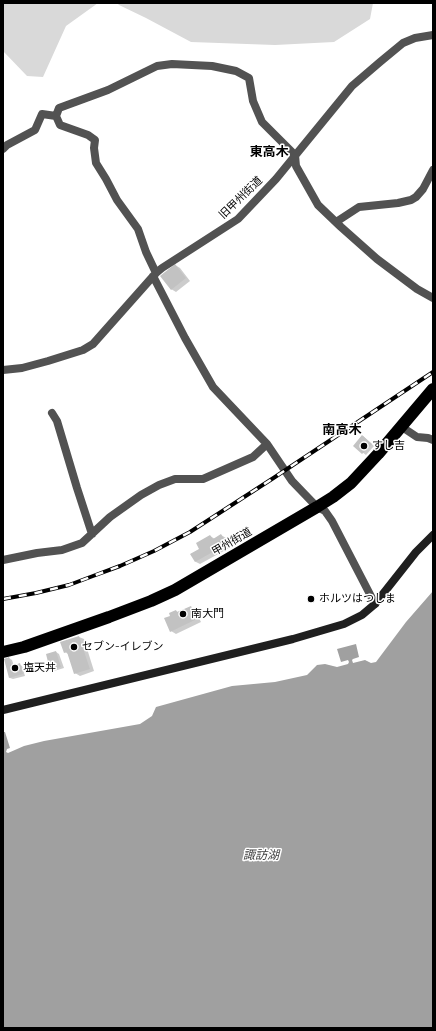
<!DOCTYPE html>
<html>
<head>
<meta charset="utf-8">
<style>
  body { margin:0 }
  #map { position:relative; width:436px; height:1031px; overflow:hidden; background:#fff; font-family:Manrope,sans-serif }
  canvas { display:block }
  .frame { position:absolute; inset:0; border:4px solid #000; pointer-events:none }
</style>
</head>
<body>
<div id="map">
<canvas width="436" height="1031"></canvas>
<div class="frame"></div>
</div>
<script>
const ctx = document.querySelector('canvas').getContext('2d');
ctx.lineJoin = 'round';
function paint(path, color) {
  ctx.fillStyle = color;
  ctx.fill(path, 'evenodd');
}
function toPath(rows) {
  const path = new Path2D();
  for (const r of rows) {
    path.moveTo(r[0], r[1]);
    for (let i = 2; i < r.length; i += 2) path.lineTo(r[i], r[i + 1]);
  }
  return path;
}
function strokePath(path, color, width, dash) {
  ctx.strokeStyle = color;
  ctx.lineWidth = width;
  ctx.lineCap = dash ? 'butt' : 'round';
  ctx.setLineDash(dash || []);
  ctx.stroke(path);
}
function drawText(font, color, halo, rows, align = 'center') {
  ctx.font = font + ' Manrope,"Noto Sans JP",sans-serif';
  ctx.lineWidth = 3;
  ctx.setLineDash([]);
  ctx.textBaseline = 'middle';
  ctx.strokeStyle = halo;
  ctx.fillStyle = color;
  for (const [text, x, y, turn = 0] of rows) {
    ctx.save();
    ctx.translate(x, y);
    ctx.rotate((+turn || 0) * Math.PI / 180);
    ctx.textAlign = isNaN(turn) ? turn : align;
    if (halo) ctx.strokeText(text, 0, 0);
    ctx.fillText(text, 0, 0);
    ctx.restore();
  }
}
paint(toPath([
  [3,3,98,3,66,26,43,77,27,76,3,51],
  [117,3,373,3,370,19,334,42,275,45,191,42,146,18,119,5]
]), '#d9d9d9');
paint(toPath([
  [433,591,433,1028,3,1028,3,732,5,732,10,748,7,749,6,752,8,753,24,746,44,741,140,724,152,716,156,707,232,686,275,682,307,675,317,665,325,664,337,667,348,664,349,662,348,660,341,662,337,649,356,644,359,657,353,659,352,660,353,663,365,660,371,663,376,662,406,622]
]), '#a0a0a0');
paint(toPath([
  [175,265,180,268,190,281,176,292,171,289],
  [363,436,374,446,366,455,354,446],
  [221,535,226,538,231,547,200,564,196,562,191,554,200,549,210,536,215,539],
  [191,607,195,610,201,622,176,634,171,631,172,616,176,611,178,612],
  [79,637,84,639,94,671,80,676,75,673,68,654,65,652],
  [56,652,59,654,64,668,54,671,51,669],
  [9,658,12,660,14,666,19,664,22,666,25,676,13,679,10,678,5,660]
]), '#0003');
paint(toPath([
  [175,264,186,278,171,290,160,276],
  [362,435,372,444,362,454,353,446],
  [221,534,227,544,195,562,190,554,199,549,196,543,210,535,213,539],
  [191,606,197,619,170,632,164,618,170,616,169,613,176,610,177,612],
  [79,636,90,669,74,674,67,652,64,653,60,642],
  [56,651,61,667,50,670,46,654],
  [9,657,12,666,20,663,23,674,9,678,4,659]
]), '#c2c2c2');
strokePath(toPath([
  [56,116,59,108,108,90,157,66,172,64,212,66,236,71,249,78,253,101,262,122,295,155,296,166,318,205,341,227,377,259,417,289,433,298],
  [56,116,60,125,88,135,95,140,94,148,96,163,106,179,117,200,138,229,146,252,156,273],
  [3,149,7,145,35,130,42,114,56,116],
  [336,222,359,207,398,203,411,200,416,197,423,189,433,170],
  [153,276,185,338,213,387,267,444,292,481,317,507,325,511,332,521,375,604],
  [3,370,22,368,48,361,83,350,93,344,156,273,162,268,238,219,276,179,352,86,380,62,403,43,415,38,433,35],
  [52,413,57,421,77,488,92,534],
  [402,427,417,437,428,438,433,440],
  [3,560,37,553,62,550,82,543,110,517,141,495,159,485,175,479,203,479,253,457,267,444]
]), '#525252', 8);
strokePath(toPath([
  [3,710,293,639,344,624,362,615,375,604,416,552,433,535]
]), '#1f1f1f', 8);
strokePath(toPath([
  [3,652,24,647,109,617,151,601,175,590,317,507,333,497,351,483,378,454,433,389]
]), '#000', 12);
const rail = toPath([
  [3,599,36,593,69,585,93,576,120,566,154,551,190,532,275,477,433,372]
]);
strokePath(rail, '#000', 4);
strokePath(rail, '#fff', 2.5, [8]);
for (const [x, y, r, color] of [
  [364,446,4,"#000"],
  [311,599,4,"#000"],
  [183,614,4,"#000"],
  [74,647,4,"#000"],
  [15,668,4,"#000"]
]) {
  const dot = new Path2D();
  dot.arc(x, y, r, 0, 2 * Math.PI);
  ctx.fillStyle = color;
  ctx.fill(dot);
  strokePath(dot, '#fff', 1.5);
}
drawText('11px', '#000', '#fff', [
  ["旧甲州街道",241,198,-44],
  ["甲州街道",232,542,-30]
]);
drawText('11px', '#000', '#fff', [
  ["すし吉",372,446],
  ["ホルツはつしま",319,599],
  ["南大門",191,614],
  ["セブン-イレブン",82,647],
  ["塩天丼",23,668]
], 'left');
drawText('italic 12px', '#414141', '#fff', [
  ["諏訪湖",261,856]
]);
drawText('bold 13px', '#000', '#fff', [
  ["東高木",269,152],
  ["南高木",342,430]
]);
</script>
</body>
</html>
